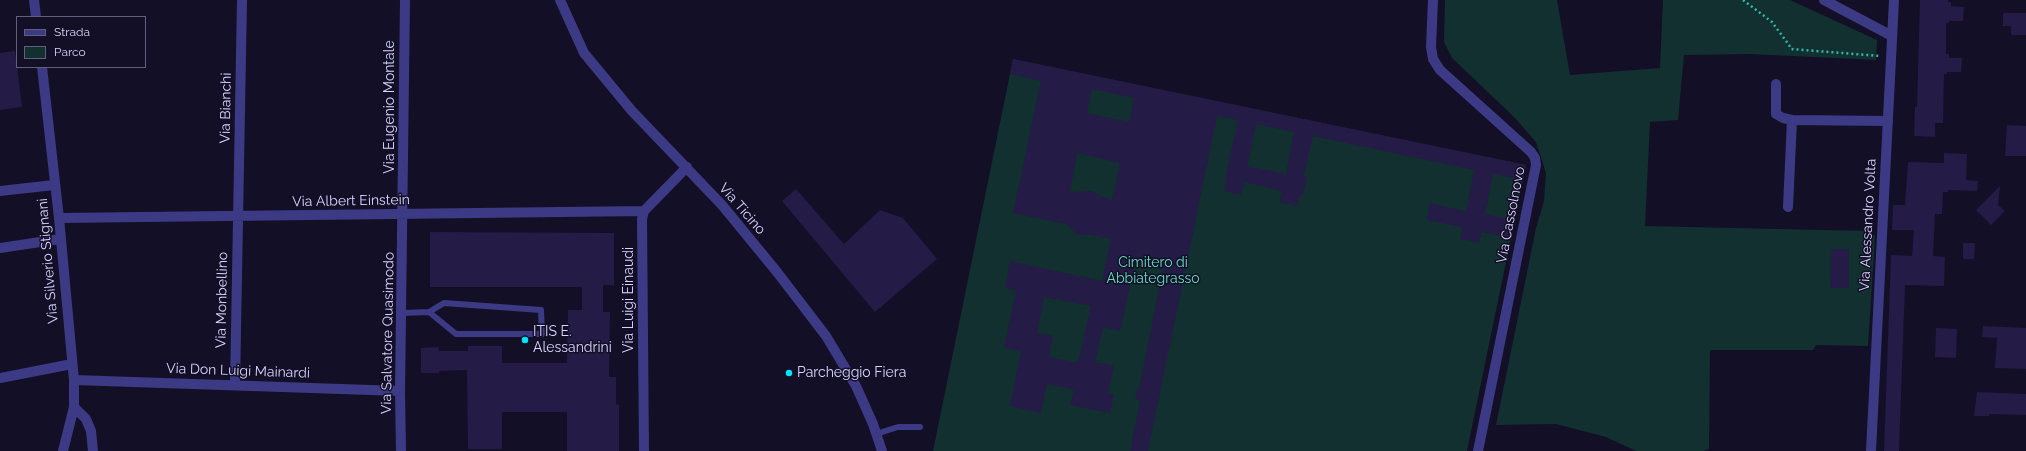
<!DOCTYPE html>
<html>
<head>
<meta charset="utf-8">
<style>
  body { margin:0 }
  #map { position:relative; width:2026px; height:451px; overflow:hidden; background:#130f26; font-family:Raleway,sans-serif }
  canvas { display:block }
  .legend { position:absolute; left:16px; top:16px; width:130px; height:52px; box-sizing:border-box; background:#130f26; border:1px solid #625e7d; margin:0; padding:5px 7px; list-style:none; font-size:12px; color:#d9d4ff }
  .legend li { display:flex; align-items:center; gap:8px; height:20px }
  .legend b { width:20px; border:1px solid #625e7d }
</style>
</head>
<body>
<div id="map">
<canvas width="2026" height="451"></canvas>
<ul class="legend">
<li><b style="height:5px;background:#3d3a85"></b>Strada</li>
<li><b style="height:11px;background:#12302f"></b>Parco</li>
</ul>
</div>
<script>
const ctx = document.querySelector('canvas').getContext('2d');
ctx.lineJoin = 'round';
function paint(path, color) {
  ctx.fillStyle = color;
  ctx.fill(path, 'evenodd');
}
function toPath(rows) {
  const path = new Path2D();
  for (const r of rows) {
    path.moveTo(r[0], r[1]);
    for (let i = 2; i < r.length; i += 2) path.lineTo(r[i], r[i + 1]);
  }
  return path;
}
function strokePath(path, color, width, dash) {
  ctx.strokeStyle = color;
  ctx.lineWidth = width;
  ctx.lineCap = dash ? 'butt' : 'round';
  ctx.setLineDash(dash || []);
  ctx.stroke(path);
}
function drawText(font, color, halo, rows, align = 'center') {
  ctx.font = font + ' Raleway,sans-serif';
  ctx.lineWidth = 3;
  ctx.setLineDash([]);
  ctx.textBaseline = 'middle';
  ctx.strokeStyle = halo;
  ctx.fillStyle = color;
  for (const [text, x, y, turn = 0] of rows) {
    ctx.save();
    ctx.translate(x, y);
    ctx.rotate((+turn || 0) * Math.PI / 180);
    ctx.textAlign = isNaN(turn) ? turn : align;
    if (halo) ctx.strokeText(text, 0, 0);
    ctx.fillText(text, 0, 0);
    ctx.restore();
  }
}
paint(toPath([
  [1445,0,1557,0,1570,75,1660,68,1663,0,1790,0,1877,40,1876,60,1750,54,1684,55,1678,120,1650,122,1645,226,1868,231,1875,236,1868,346,1816,345,1813,350,1710,350,1709,449,1704,451,1636,451,1606,437,1556,424,1496,425,1536,228,1544,201,1546,173,1536,142,1514,117,1452,58,1444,42],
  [1013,59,1526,165,1467,451,933,451]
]), '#12302f');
paint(toPath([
  [1920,0,1948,0,1948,2,1951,2,1951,6,1964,7,1963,21,1949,21,1949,23,1946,23,1946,54,1949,54,1949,58,1962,58,1961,72,1947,72,1947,74,1944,74,1943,123,1935,123,1935,137,1914,136,1915,107,1917,107],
  [2003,13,2026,13,2026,35,2011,35,2011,26,2003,26],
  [15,51,22,107,0,110,0,53],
  [1013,59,1526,165,1523,180,1493,174,1485,214,1515,221,1511,238,1481,232,1479,243,1460,239,1462,227,1427,220,1430,203,1466,211,1474,170,1313,136,1304,176,1307,177,1303,195,1300,195,1297,206,1280,202,1282,191,1244,182,1241,195,1224,191,1227,179,1225,179,1238,120,1217,116,1148,451,1130,451,1140,402,1135,398,1137,390,1139,389,1163,269,1135,262,1120,331,1103,327,1095,362,1114,366,1108,393,1114,394,1110,413,1070,405,1074,390,1047,384,1041,413,1010,406,1021,351,1004,348,1016,291,1005,288,1010,261,1102,281,1111,239,1092,235,1078,235,1066,224,1013,213,1041,81,1010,74],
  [1092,89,1134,98,1129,122,1087,113],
  [1256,124,1294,132,1286,174,1247,166],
  [1077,153,1120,163,1112,201,1091,191,1070,192],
  [1044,297,1091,306,1078,363,1049,357,1053,336,1037,333],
  [2007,125,2026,126,2026,156,2005,156],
  [1944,153,1967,154,1966,180,1978,181,1977,191,1948,190,1948,192,1943,192,1942,214,1935,214,1933,256,1945,257,1944,286,1905,285,1899,451,1884,451,1891,255,1912,256,1914,230,1892,230,1893,205,1905,205,1908,162,1944,163],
  [2000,186,1998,205,2005,211,1991,225,1976,210],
  [796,189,844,244,880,210,903,218,937,259,875,312,782,201],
  [430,232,614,233,614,285,603,285,603,312,610,312,609,377,616,377,616,404,619,405,619,451,567,451,567,412,502,412,502,449,468,449,467,370,439,371,439,373,421,373,421,348,438,347,439,351,468,351,468,346,502,346,502,363,567,363,568,310,582,310,582,287,430,287],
  [1963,243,1975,243,1974,259,1963,259],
  [1831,249,1849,249,1849,288,1830,288],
  [1983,326,2026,328,2026,369,1995,368,1997,338,1982,337],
  [1936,328,1957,329,1956,358,1935,357],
  [1977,392,2026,394,2026,415,1989,414,1989,416,1974,416]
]), '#241b47');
strokePath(toPath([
  [1743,0,1772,22,1789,45,1791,49,1880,56]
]), '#2fb8b0', 2.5, [2, 3]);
strokePath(toPath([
  [402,313,429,312,444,303,541,310,542,334,456,334,429,312],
  [876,434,898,427,920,427]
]), '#3d3a85', 6);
strokePath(toPath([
  [34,0,36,17],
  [560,0,584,53,632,111,722,205,777,272,826,336,856,386,873,424,882,451],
  [1433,0,1431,47,1433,59,1440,70,1531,152,1535,158,1536,165,1478,451],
  [1824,0,1892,36],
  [42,67,59,218,74,380,74,407,63,451],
  [1776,84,1776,114,1783,118,1792,120,1888,121],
  [0,191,54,185],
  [1788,207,1792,120],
  [59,218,644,211],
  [0,248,60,239],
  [0,378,72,364],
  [74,380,400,391],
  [235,385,242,0],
  [74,407,86,419,91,431,93,451],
  [401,451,400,391,405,0],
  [644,451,642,219,644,211,687,167],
  [1871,451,1894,0]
]), '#3d3a85', 10);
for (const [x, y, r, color] of [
  [525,340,4,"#00e5ff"],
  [789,373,4,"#00e5ff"]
]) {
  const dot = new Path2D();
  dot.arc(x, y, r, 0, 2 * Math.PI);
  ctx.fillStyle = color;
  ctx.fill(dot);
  strokePath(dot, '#130f26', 1.5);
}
drawText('14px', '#d9d4ff', '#130f26', [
  ["Via Eugenio Montale",390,107,-90],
  ["Via Bianchi",226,108,-89],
  ["Via Albert Einstein",351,201,-1],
  ["Via Ticino",742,209,49],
  ["Via Cassolnovo",1511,215,-79],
  ["Via Alessandro Volta",1868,225,-87],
  ["Via Silverio Stignani",48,261,-95],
  ["Via Monbellino",222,300,-89],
  ["Via Luigi Einaudi",629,300,-90],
  ["Via Salvatore Quasimodo",388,333,-89],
  ["Via Don Luigi Mainardi",238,371,2]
]);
drawText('14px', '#5fe0c0', '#130f26', [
  ["Cimitero di",1153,263],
  ["Abbiategrasso",1153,279]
]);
drawText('14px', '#d9d4ff', '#130f26', [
  ["ITIS E.",533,332],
  ["Alessandrini",533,348],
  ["Parcheggio Fiera",797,373]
], 'left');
</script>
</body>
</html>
